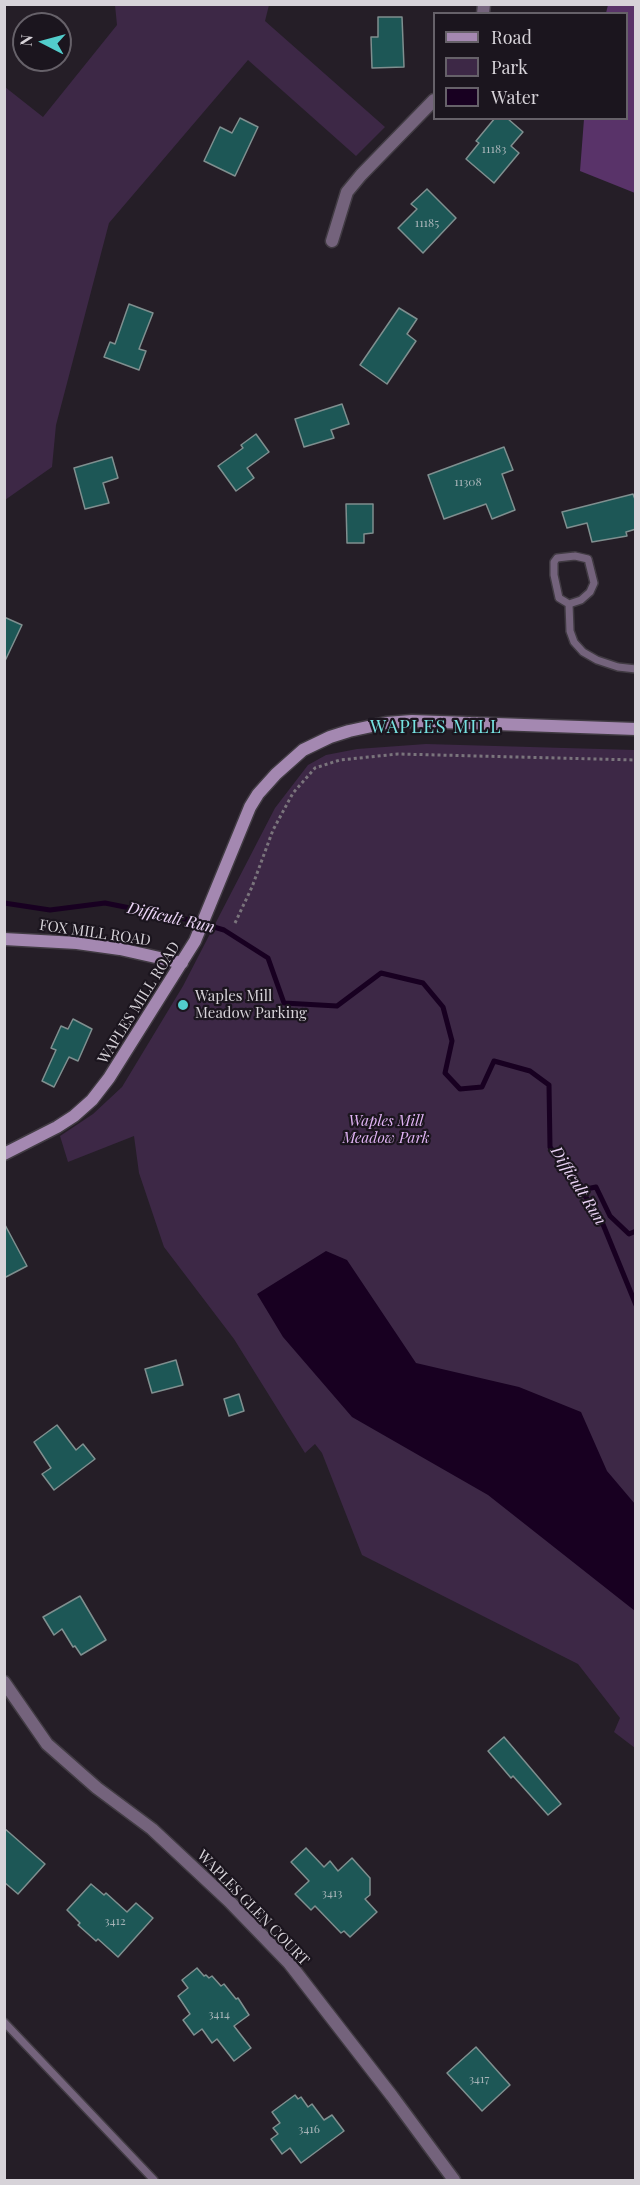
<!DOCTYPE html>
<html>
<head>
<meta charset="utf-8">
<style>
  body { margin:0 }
  #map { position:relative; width:640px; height:2185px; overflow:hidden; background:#251e27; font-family:"Playfair Display",serif }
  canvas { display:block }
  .frame { position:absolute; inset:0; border:6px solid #d7d3d9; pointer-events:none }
  .legend { position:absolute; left:433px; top:12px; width:195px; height:108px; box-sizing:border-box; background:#1b151e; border:2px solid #666169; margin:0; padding:8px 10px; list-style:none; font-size:18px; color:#d7d3d9 }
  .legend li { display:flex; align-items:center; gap:12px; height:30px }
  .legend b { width:30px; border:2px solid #666169 }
  .north { position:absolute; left:12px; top:12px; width:60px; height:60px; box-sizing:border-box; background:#1b151e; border:2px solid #666169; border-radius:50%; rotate:276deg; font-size:16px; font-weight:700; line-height:24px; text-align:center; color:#d7d3d9 }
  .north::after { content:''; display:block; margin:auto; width:21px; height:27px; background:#52cdcc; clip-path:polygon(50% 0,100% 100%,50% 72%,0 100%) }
</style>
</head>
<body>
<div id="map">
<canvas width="640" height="2185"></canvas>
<div class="frame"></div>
<ul class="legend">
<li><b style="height:8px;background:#a488b1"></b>Road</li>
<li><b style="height:16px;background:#3d2846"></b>Park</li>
<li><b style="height:16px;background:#180021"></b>Water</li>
</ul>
<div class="north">N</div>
</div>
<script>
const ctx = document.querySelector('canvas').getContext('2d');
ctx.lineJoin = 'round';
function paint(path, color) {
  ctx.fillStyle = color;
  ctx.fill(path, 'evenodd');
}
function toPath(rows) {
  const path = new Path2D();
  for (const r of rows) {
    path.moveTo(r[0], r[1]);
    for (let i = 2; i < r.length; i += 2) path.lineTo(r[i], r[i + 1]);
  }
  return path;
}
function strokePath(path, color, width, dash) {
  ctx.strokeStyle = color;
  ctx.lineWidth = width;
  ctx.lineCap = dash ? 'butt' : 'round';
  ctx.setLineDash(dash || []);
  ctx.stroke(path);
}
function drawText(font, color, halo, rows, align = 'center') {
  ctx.font = font + ' "Playfair Display",serif';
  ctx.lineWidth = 4.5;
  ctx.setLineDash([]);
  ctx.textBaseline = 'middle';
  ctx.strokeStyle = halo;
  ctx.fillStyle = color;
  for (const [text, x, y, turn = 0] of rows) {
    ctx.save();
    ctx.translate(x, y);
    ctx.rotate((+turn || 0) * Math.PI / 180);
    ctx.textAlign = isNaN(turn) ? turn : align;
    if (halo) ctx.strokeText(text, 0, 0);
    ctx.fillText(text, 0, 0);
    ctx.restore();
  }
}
paint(toPath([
  [115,5,269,5,265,21,385,127,356,156,248,60,109,223,56,425,52,467,5,500,5,87,43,117,117,25],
  [426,744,635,750,635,1748,614,1732,620,1718,578,1664,362,1555,322,1453,315,1444,305,1453,234,1339,164,1247,139,1173,134,1136,68,1162,60,1136,93,1114,122,1087,183,986,275,808,308,765,326,755,357,749]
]), '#3d2846');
paint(toPath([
  [608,5,635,5,635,193,580,171,584,119,626,118,626,14,606,13]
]), '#593369');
paint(toPath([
  [326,1251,347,1260,416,1363,519,1387,581,1412,607,1471,635,1504,635,1611,488,1495,352,1417,283,1337,257,1294]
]), '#180021');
strokePath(toPath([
  [4,903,50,910,105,903,190,920,224,930,268,958,284,1003,337,1006,381,973,423,983,443,1007,452,1041,445,1073,460,1089,482,1087,494,1061,530,1071,549,1085,550,1147,600,1217,636,1305],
  [581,1190,596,1187,610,1216,629,1234,636,1231]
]), '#180021', 5);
const building = toPath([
  [378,17,402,17,404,67,372,68,371,37,378,37,378,17],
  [240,118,258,127,235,176,204,161,220,127,232,133,240,118],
  [495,118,507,118,523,132,511,146,519,153,494,183,466,159,479,143,476,141,495,118],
  [427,189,456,218,423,253,398,228,417,209,411,204,427,189],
  [129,304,153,313,139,349,146,351,139,370,104,357,110,342,115,344,129,304],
  [399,308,417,319,407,334,416,341,387,384,360,365,399,308],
  [342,404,349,424,331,430,334,438,304,447,295,419,342,404],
  [256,434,269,452,247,468,254,478,236,491,218,466,243,448,241,445,256,434],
  [504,447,513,470,502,474,515,510,492,519,486,504,444,519,428,475,504,447],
  [112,457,118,478,103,483,109,503,85,509,74,468,112,457],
  [633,494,636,502,636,529,626,532,627,536,592,542,587,523,567,528,562,512,633,494],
  [346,504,373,504,373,533,364,534,364,543,347,543,346,504],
  [4,617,22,625,4,663,4,617],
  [73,1019,92,1029,78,1061,69,1057,54,1087,42,1081,56,1050,51,1048,61,1026,68,1029,73,1019],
  [4,1223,27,1266,4,1278,4,1223],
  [176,1360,183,1385,152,1393,145,1369,176,1360],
  [239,1394,244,1411,229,1416,224,1399,239,1394],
  [57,1425,76,1450,83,1444,95,1459,54,1490,42,1474,51,1468,34,1442,57,1425],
  [80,1596,106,1640,81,1655,75,1646,73,1647,62,1629,54,1635,43,1617,80,1596],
  [504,1737,561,1804,548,1815,513,1776,511,1778,488,1751,504,1737],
  [4,1828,45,1864,18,1894,4,1882,4,1828],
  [306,1848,324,1867,330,1861,338,1871,352,1858,370,1878,370,1895,365,1899,377,1912,350,1937,344,1931,341,1933,315,1906,311,1910,295,1894,309,1881,291,1862,306,1848],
  [91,1884,104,1895,106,1893,127,1912,136,1903,153,1918,118,1957,98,1939,96,1941,78,1925,80,1923,67,1910,91,1884],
  [197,1968,204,1976,206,1975,209,1978,212,1976,221,1986,224,1984,236,1999,238,1998,249,2015,234,2026,251,2048,234,2061,217,2039,212,2043,202,2029,194,2035,183,2020,190,2014,178,1996,188,1988,182,1980,197,1968],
  [476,2047,510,2085,482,2111,447,2073,476,2047],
  [295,2095,298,2099,301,2097,308,2107,312,2104,324,2120,332,2115,344,2131,301,2163,290,2148,282,2154,271,2139,278,2134,273,2128,280,2123,272,2112,295,2095]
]);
paint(building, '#1d5756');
strokePath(building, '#7f8f8f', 1.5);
const service = toPath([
  [575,556,588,559,594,583,590,592,581,600,569,604,559,598,554,575,554,562,557,558,575,556],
  [569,604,570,631,574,642,583,652,597,660,618,667,636,669],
  [4,2022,154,2180]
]);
const minor = toPath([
  [483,14,484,4],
  [332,241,347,192,361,175,434,100],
  [4,1682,47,1744,97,1788,152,1829,229,1901,289,1963,392,2096,454,2180]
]);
const secondary = toPath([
  [4,939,77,943,120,949,182,963],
  [4,1154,57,1127,74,1116,92,1100,109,1078,195,941,250,807,258,794,276,774,303,750,330,737,349,731,386,723,412,721,636,729]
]);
strokePath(service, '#413b43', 10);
strokePath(minor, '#413b43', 15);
strokePath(secondary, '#413b43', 15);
strokePath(toPath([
  [235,923,252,887,273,830,293,793,315,768,340,760,398,754,636,760]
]), '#7a747c', 3, [3, 3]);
strokePath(service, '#74637c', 7);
strokePath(minor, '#74637c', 12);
strokePath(secondary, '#a488b1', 12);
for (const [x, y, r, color] of [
  [183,1005,6,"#52cdcc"]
]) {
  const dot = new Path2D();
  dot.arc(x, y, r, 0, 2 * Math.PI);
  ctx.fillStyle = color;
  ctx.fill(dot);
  strokePath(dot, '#1b151e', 2);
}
drawText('12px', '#a8b4b8', null, [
  ["11183",494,149],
  ["11185",427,223],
  ["11308",468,482],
  ["3413",332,1893],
  ["3412",115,1921],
  ["3414",219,2014],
  ["3417",479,2079],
  ["3416",309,2129]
]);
drawText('15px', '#d7d3d9', '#1b151e', [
  ["FOX MILL ROAD",95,933,8],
  ["WAPLES MILL ROAD",139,1003,-58],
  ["WAPLES GLEN COURT",253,1908,46]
]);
drawText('15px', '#d7d3d9', '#1b151e', [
  ["Waples Mill",195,996],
  ["Meadow Parking",195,1013]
], 'left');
drawText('italic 15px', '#e1b4f5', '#1b151e', [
  ["Waples Mill",386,1121],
  ["Meadow Park",386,1138]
]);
drawText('italic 16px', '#ecd5f7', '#1b151e', [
  ["Difficult Run",171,918,13],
  ["Difficult Run",578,1186,58]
]);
ctx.letterSpacing = '1.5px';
drawText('18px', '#76e2e1', '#1b151e', [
  ["WAPLES MILL",436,727]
]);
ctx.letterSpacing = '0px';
</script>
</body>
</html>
